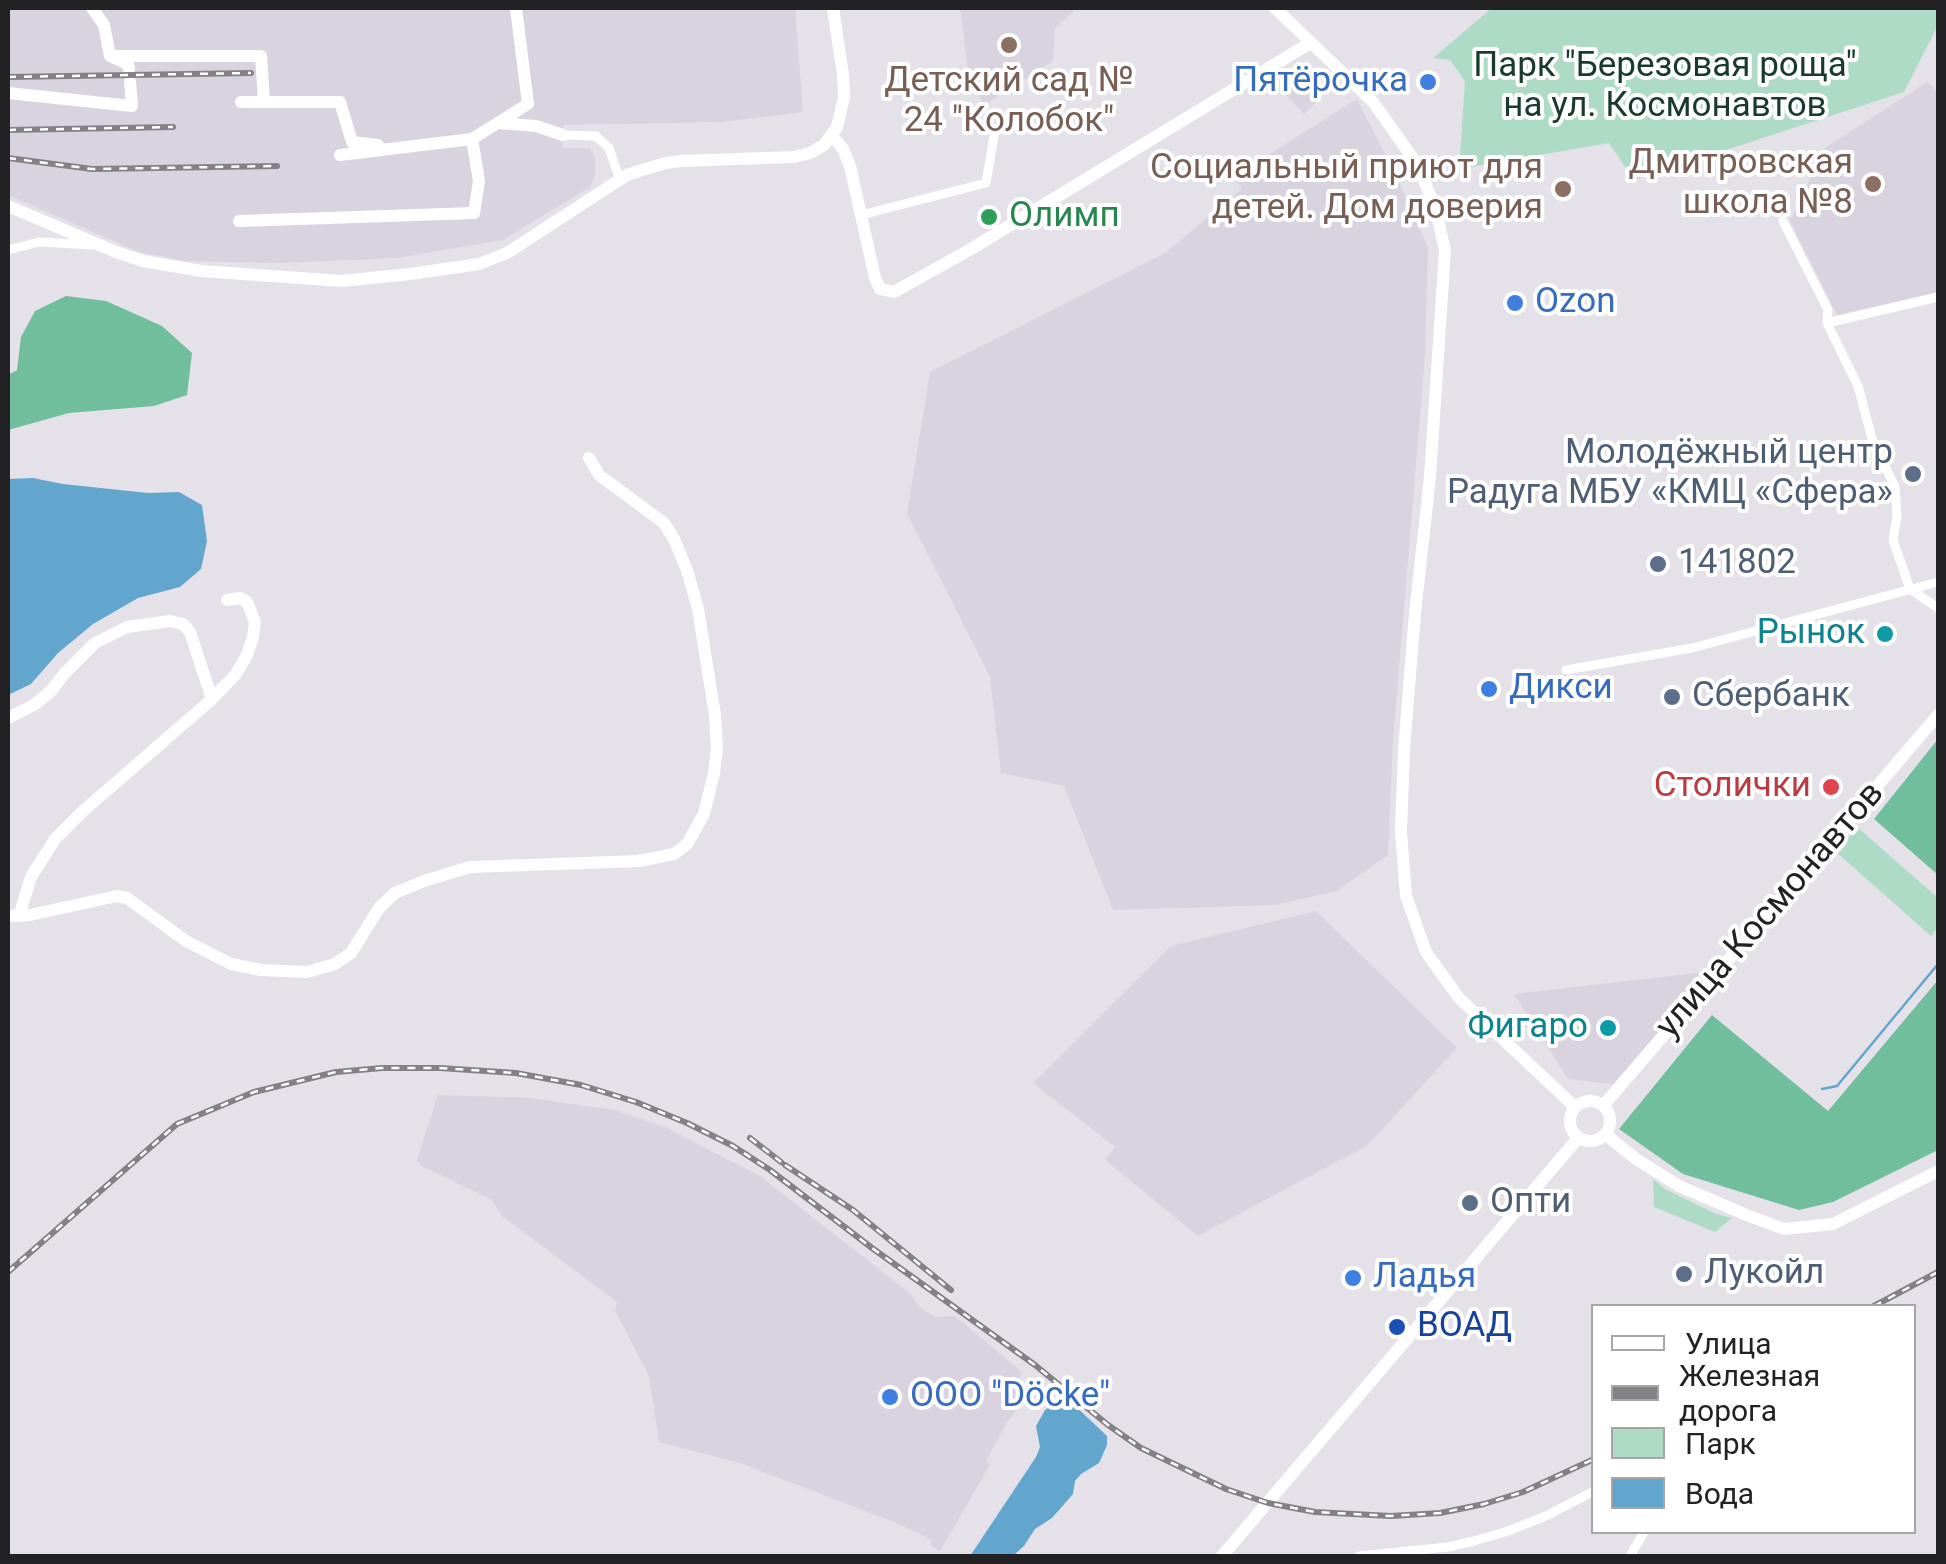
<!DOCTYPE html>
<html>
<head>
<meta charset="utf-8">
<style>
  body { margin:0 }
  #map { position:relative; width:1946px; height:1564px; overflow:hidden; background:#e4e1e8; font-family:Roboto,sans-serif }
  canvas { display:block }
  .frame { position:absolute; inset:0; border:10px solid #222123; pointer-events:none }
  .legend { position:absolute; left:1591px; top:1304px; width:325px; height:230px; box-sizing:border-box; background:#fff; border:2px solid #a7a6a7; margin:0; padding:12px 18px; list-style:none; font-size:30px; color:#222123 }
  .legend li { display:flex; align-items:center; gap:20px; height:50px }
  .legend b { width:50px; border:2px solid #a7a6a7 }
</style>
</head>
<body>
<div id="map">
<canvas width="1946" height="1564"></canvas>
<div class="frame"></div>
<ul class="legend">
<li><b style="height:12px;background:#fff"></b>Улица</li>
<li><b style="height:12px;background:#838186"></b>Железная дорога</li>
<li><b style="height:28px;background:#aedbc6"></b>Парк</li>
<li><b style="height:28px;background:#62a6ce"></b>Вода</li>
</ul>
</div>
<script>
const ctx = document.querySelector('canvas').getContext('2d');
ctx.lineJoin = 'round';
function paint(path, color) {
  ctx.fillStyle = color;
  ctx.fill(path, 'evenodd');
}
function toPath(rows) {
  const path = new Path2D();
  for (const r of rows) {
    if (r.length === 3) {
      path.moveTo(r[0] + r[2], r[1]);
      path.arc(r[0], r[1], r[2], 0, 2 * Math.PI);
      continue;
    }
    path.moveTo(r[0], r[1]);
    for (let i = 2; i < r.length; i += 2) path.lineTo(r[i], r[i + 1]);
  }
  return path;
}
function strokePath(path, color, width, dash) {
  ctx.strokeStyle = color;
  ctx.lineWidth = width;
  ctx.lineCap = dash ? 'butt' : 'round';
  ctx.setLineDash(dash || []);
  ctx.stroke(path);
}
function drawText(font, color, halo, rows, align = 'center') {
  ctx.font = font + ' Roboto,sans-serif';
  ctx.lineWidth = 8;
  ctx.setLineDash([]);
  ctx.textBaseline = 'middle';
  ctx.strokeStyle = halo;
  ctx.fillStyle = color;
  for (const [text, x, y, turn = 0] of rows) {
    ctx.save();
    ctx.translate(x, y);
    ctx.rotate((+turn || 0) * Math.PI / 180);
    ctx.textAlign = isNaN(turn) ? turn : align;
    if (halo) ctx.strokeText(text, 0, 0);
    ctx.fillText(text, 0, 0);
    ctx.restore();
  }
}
paint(toPath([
  [8,8,795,8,803,112,722,122,564,125,562,148,589,148,595,157,595,176,590,187,503,240,397,258,278,263,185,261,139,252,8,195],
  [960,8,1071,8,1074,11,1055,28,1053,61,984,105,969,78],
  [1294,75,1318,100,1304,114,1280,89],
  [1927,82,1938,92,1938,292,1837,315,1790,221,1825,148],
  [1357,99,1397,178,1428,247,1425,355,1393,740,1388,855,1337,891,1275,905,1113,910,1064,786,1001,773,990,677,907,513,930,372,1165,253,1242,189,1233,177],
  [1316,911,1457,1048,1368,1145,1198,1236,1105,1160,1115,1147,1033,1083,1171,946],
  [1714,971,1613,1084,1568,1079,1514,994],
  [438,1095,530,1098,614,1110,665,1127,760,1176,911,1294,918,1306,935,1317,955,1316,1022,1372,1019,1378,1019,1407,1006,1424,986,1461,990,1465,940,1551,930,1546,932,1540,894,1522,740,1463,659,1442,649,1376,615,1310,617,1302,502,1216,492,1200,420,1165,417,1160]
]), '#d9d3e0');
paint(toPath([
  [1492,8,1938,8,1938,25,1904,92,1634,180,1609,143,1459,169,1465,81,1450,60,1433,58],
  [1857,827,1938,898,1938,927,1931,936,1836,852],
  [1653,1179,1665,1189,1716,1214,1732,1218,1715,1232,1654,1207]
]), '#aedbc6');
paint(toPath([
  [66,296,106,301,162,326,192,353,187,395,154,406,69,413,8,430,8,375,17,370,21,337,35,311],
  [1938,739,1938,875,1874,819],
  [1938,980,1938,1150,1833,1202,1799,1210,1683,1174,1619,1129,1712,1015,1828,1111]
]), '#71be9d');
paint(toPath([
  [33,478,63,484,148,493,179,492,202,505,207,541,201,569,180,587,138,598,93,624,58,653,31,684,8,695,8,479],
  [1061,1399,1070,1401,1107,1436,1107,1445,1099,1463,1081,1474,1075,1481,1073,1494,1052,1518,1035,1529,1024,1546,1015,1554,1004,1556,970,1556,1036,1457,1040,1447,1036,1426,1045,1410]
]), '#62a6ce');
strokePath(toPath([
  [1822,1089,1837,1086,1938,964]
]), '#62a6ce', 2.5);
strokePath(toPath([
  [563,135,596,136,609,148,620,180],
  [861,215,986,183,995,130,1020,119],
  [1783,221,1828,310,1827,323],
  [8,250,39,242,92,245],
  [1938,297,1827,323,1858,386,1873,442,1895,487,1897,516,1893,540,1910,589,1938,608],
  [1566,670,1692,648,1938,582],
  [1359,1556,1448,1547,1474,1541,1508,1531,1548,1515,1594,1491],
  [1630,1556,1644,1532]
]), '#fff', 9);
strokePath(toPath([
  [92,8,104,25,110,56,128,64,129,69],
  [1275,8,1373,102,1417,164,1435,207,1445,250,1430,477,1415,613,1404,750,1401,832,1406,896,1426,952,1459,998,1575,1107],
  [110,56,261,56,264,102],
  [8,93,132,106,130,82],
  [241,102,340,102,352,142,378,145],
  [498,123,536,126,563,135],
  [832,136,843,149,850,166,875,278,880,289,894,292,971,249,1310,43],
  [340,155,472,139,528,104,516,8],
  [8,206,116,252,143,261,201,271,342,281,410,274,479,264,507,253,627,175,642,170,666,163,681,161,794,157,810,153,824,145,837,127,844,97,843,75,833,8],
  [239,221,474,213,479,181,472,139],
  [211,700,236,674,247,655,253,637,255,622,247,602,240,598,227,600],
  [8,718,34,705,51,691,65,673,95,643,127,627,170,621,183,624,190,632,211,696,211,700,82,812,55,839,31,877,19,916],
  [8,916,30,915,117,896,127,898,186,941,231,964,261,970,307,972,335,964,351,953,379,908,395,893,424,881,470,867,639,861,674,854,687,844,704,814,714,773,717,748,715,715,698,609,687,570,674,539,664,523,599,475,589,458],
  [1590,1121,20],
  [1603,1106,1938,715],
  [1605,1134,1636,1159,1679,1186,1749,1216,1784,1229,1833,1224,1938,1171],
  [1222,1556,1579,1137]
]), '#fff', 12);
const rail = toPath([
  [8,77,251,73],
  [8,130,173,127],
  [8,158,92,169,277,166],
  [750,1138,781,1162],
  [785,1165,853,1210,951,1290],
  [8,1272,177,1124,254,1092,336,1072,382,1068,440,1068,516,1073,581,1085,636,1102,687,1123,733,1146,770,1170,872,1248,1035,1365,1108,1425,1141,1448,1226,1489,1268,1503,1315,1512,1391,1516,1440,1513,1484,1504,1523,1492,1594,1459],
  [1874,1306,1938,1272]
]);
strokePath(rail, '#838186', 6);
strokePath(rail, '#fff', 2.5, [8]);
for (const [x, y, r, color] of [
  [1009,45,10,"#8d6e63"],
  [1428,82,10,"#3f7fe0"],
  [1873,184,10,"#8d6e63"],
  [1563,189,10,"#8d6e63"],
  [989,217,10,"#2e9e5b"],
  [1515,303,10,"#3f7fe0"],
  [1913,474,10,"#5c6f8a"],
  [1658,564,10,"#5c6f8a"],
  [1885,634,10,"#0f9aa8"],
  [1489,689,10,"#3f7fe0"],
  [1672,697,10,"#5c6f8a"],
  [1831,787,10,"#e0444e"],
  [1608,1028,10,"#0f9aa8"],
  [1470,1203,10,"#5c6f8a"],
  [1684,1274,10,"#5c6f8a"],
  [1353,1278,10,"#3f7fe0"],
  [1397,1327,10,"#1a4fb4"],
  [890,1397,10,"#3f7fe0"]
]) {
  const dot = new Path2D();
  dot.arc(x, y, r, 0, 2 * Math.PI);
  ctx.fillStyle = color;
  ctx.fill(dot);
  strokePath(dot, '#fff', 4);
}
drawText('35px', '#183b2d', '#fff', [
  ["Парк \"Березовая роща\"",1665,67],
  ["на ул. Космонавтов",1665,107]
]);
drawText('35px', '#785e54', '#fff', [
  ["Детский сад №",1009,82,"center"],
  ["24 \"Колобок\"",1009,122,"center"],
  ["Дмитровская",1853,164],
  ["школа №8",1853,204],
  ["Социальный приют для",1543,169],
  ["детей. Дом доверия",1543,209]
], 'right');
drawText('35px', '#366cbe', '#fff', [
  ["Пятёрочка",1408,82,"right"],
  ["Ozon",1535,303],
  ["Дикси",1509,689],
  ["Ладья",1373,1278],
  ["ООО \"Döcke\"",910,1397]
], 'left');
drawText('35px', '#27864d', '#fff', [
  ["Олимп",1009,217]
], 'left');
drawText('35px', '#4e5e75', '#fff', [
  ["Молодёжный центр",1893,454,"right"],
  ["Радуга МБУ «КМЦ «Сфера»",1893,494,"right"],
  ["141802",1678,564],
  ["Сбербанк",1692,697],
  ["Опти",1490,1203],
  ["Лукойл",1704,1274]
], 'left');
drawText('35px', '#0d838f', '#fff', [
  ["Рынок",1865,634],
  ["Фигаро",1588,1028]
], 'right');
drawText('35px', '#be3a42', '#fff', [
  ["Столички",1811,787]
], 'right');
drawText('35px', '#222123', '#fff', [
  ["улица Космонавтов",1771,911,-49]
]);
drawText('35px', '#164399', '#fff', [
  ["ВОАД",1417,1327]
], 'left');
</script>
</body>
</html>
